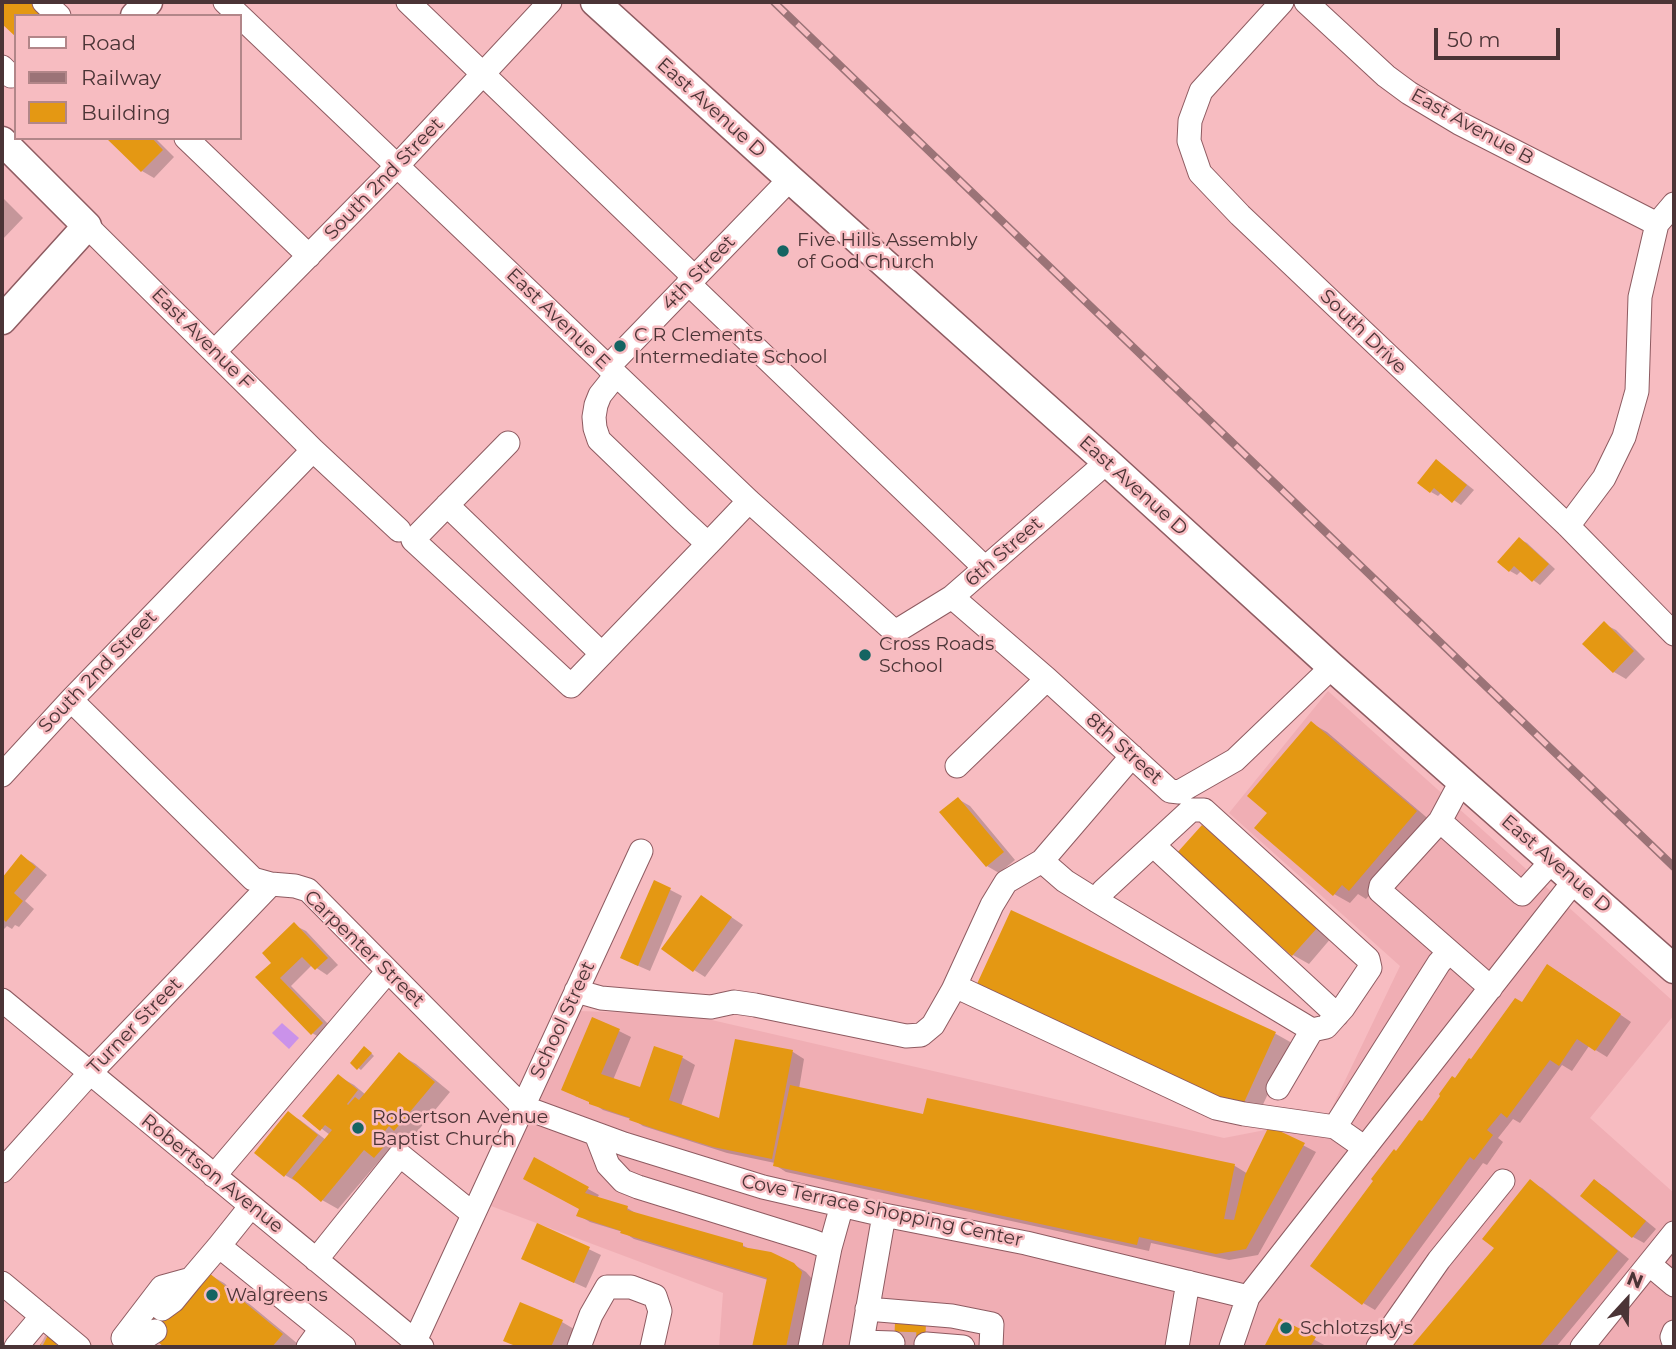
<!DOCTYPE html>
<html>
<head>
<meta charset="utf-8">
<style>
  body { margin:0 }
  #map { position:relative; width:1676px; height:1349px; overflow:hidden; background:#f7bcc1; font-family:Montserrat,sans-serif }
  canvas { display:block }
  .frame { position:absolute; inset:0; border:4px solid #4b3436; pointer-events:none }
  .legend { position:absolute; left:14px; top:14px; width:228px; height:126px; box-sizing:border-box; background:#f7bcc1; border:2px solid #b28689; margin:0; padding:9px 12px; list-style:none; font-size:21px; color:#4b3436 }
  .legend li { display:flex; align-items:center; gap:14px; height:35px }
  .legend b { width:35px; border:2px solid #b28689 }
  .north { position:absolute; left:1592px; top:1265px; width:70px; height:70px; -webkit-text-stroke:5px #f7bcc1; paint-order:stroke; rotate:22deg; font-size:19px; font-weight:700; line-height:28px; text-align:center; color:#4b3436 }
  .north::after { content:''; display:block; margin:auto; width:24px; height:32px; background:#4b3436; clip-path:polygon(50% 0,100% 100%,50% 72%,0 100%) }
  .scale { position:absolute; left:1434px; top:28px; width:126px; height:32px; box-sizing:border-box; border:4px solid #4b3436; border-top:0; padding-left:9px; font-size:21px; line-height:24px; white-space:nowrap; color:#4b3436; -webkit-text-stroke:5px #f7bcc1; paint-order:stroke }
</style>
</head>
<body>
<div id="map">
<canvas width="1676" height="1349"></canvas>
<div class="frame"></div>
<ul class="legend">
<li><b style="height:9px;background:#fff"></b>Road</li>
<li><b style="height:9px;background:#9b7377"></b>Railway</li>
<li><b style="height:19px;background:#e49813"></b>Building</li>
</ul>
<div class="north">N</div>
<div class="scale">50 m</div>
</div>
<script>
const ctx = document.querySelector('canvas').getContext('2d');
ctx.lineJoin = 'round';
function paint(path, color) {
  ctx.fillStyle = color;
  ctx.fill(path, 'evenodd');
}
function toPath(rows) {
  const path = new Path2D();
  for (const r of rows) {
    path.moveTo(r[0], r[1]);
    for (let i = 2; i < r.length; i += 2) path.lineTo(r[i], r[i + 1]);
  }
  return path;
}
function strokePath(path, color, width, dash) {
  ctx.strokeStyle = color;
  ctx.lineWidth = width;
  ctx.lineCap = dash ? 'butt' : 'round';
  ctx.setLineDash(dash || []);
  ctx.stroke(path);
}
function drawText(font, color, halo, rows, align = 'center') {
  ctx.font = font + ' Montserrat,sans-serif';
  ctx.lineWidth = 5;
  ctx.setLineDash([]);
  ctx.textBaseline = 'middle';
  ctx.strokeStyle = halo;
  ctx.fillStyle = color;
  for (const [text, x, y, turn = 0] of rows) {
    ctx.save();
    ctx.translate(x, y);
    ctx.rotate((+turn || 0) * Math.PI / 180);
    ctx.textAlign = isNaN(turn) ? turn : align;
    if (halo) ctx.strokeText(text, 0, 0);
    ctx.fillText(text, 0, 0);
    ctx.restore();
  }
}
paint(toPath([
  [1328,691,1674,1002,1674,1015,1590,1118,1674,1193,1674,1347,719,1347,723,1293,491,1206,580,1011,690,1015,1224,1138,1327,1118,1400,966,1229,813]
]), '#f0aeb4');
paint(toPath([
  [282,1023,299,1038,289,1049,272,1033]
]), '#ca92ea');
paint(toPath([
  [109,138,155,138,174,157,154,178,142,171],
  [2,197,23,218,2,240],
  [1444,466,1474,490,1461,505,1442,492,1438,496,1431,492],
  [1519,539,1527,543,1555,569,1540,585,1521,571,1517,575,1510,571],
  [1604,624,1616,630,1645,659,1626,679,1614,672],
  [1311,723,1327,732,1432,822,1366,899,1358,894,1350,903,1334,894,1270,813],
  [958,799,970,806,1015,860,999,873,987,866],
  [1202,827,1218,836,1332,937,1309,964,1293,955],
  [22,857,33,863,47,875,25,901,34,909,19,927,15,925,12,929,7,926,4,929,2,928,2,880],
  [655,882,682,896,650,971,634,964],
  [702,897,743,925,705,977,694,970],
  [1012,913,1276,1034,1292,1043,1258,1115,995,994],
  [294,925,306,931,338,965,327,975,312,965,291,986,334,1030,324,1040,312,1033,258,977,273,963],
  [1560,973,1631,1022,1607,1057,1589,1046,1572,1071,1562,1065,1520,1123,1513,1119,1498,1138,1503,1142,1487,1165,1483,1163,1375,1310,1363,1303,1397,1153,1472,1061,1522,1004],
  [619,1031,631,1037,613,1080,642,1089,656,1049,683,1058,695,1065,681,1106,720,1120,736,1041,793,1052,804,1059,799,1089,925,1116,928,1100,1235,1166,1248,1174,1270,1128,1316,1152,1258,1255,1229,1260,1151,1243,1149,1251,786,1172,775,1165,775,1163,727,1153,643,1126,634,1120,603,1110,591,1102,575,1096],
  [368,1050,374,1056,361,1070,352,1063],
  [400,1055,416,1064,450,1092,411,1139,405,1135,396,1146,391,1166,380,1160,338,1209,322,1200,298,1180,297,1182,285,1175,289,1114,300,1120,326,1140,330,1135,305,1116,338,1076,354,1085,366,1095],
  [535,1160,599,1195,597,1198,627,1208,639,1215,742,1245,751,1250,793,1264,806,1272,813,1280,799,1347,754,1347,768,1280,634,1239,623,1232,590,1222,578,1215,581,1209],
  [1595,1181,1606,1188,1656,1229,1644,1243,1633,1237],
  [1530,1182,1542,1188,1629,1259,1556,1347,1413,1347,1496,1248],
  [538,1225,601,1255,586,1288,535,1265],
  [208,1274,224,1283,298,1344,295,1347,166,1347,155,1338],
  [1280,1321,1326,1346,1326,1347,1266,1347],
  [562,1322,574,1329,566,1347,518,1347,505,1340]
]), '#0003');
paint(toPath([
  [2,2,30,2,45,16,16,16,16,37,2,24],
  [106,138,152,138,163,150,141,172],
  [1436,459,1467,485,1452,503,1434,488,1430,493,1417,483],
  [1519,537,1549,564,1532,582,1514,566,1509,572,1497,562],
  [1604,621,1634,651,1613,673,1582,644],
  [1311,721,1417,811,1349,891,1342,885,1333,896,1254,828,1267,813,1247,796],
  [958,797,1004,852,986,867,939,812],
  [1202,825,1318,927,1292,956,1176,854],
  [21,854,36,867,14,893,23,901,6,922,2,918,2,878],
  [654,880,671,888,638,966,620,958],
  [701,895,732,917,693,972,661,949],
  [1011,910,1276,1032,1242,1107,976,986],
  [294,922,328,958,315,970,302,957,280,978,323,1023,311,1035,255,977,271,963,262,953],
  [1547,964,1621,1014,1595,1051,1577,1039,1559,1066,1550,1060,1507,1118,1501,1113,1487,1130,1493,1135,1474,1160,1470,1157,1362,1305,1310,1266,1373,1181,1371,1179,1394,1149,1396,1151,1419,1120,1422,1121,1440,1096,1439,1094,1452,1076,1455,1078,1469,1058,1471,1059,1515,998,1522,1002],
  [592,1017,620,1029,601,1074,640,1087,654,1046,683,1056,669,1100,719,1118,735,1039,793,1050,772,1159,713,1147,658,1130,629,1120,630,1118,589,1104,589,1102,561,1090],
  [364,1046,372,1053,357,1070,350,1063],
  [399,1052,435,1082,394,1131,389,1126,381,1136,388,1142,374,1158,364,1150,321,1202,292,1178,332,1130,325,1125,320,1131,302,1116,338,1074,358,1090,347,1104,348,1105,355,1097,359,1100],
  [790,1085,923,1114,927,1098,1235,1164,1224,1219,1234,1220,1245,1175,1269,1126,1305,1143,1246,1249,1216,1254,1139,1237,1137,1245,773,1166],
  [288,1111,318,1135,284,1177,254,1153],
  [534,1157,589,1187,585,1193,628,1206,627,1210,743,1243,743,1247,771,1252,794,1263,802,1272,786,1347,752,1347,767,1278,620,1233,621,1231,576,1216,579,1209,523,1179],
  [1530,1179,1618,1251,1539,1347,1411,1347,1494,1248,1482,1239],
  [1594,1179,1646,1221,1632,1238,1580,1196],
  [537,1223,590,1247,574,1283,521,1259],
  [208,1272,283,1334,272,1347,164,1347,153,1338,147,1324,161,1309,171,1317],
  [520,1302,563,1320,551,1347,518,1347,503,1341],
  [1279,1318,1316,1337,1310,1347,1264,1347],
  [895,1322,926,1323,925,1347,894,1347],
  [48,1335,58,1343,54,1347,38,1347]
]), '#e49813');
strokePath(toPath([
  [893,1343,926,1344],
  [40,1346,42,1347]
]), '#d5a1a5', 23, [23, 11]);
const minor = toPath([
  [44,2,59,16],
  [225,2,749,501,895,632,952,597,1107,462],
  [408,2,694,277],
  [1282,2,1201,91,1190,121,1189,141,1200,173,1240,215,1568,526,1674,634],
  [1306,2,1386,76,1409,93,1459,123,1657,224],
  [2,67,11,76],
  [186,138,309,256],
  [87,226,313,450,399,530],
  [688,283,985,568],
  [214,352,397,166,550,2],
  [608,367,790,179],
  [616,375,600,395,596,405,594,417,595,428,599,440,681,519,708,544,749,501],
  [508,443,413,540,571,686,708,544],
  [447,505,602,654],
  [1568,526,1604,478,1624,437,1637,391,1640,297,1657,224,1674,204],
  [952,597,1047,679,1170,791,1179,792,1235,760,1332,667],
  [71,700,253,879,271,884,295,886,308,890,523,1107,624,1144,763,1187,884,1215,1026,1243,1248,1297],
  [957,766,1047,679],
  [2,775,71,700,313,450],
  [1463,783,1455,793,1440,821,1381,886,1380,891,1491,988],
  [1440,821,1522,894,1552,861],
  [1153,845,1337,1015],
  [1042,861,1065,881,1097,901,1312,1030,1326,1027,1343,1008,1370,968,1368,959,1204,810,1191,810,1103,891,1097,901],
  [955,986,1216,1108,1244,1114,1335,1127],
  [576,991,601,998,636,1001,711,1007,734,1002,755,1005,906,1036,921,1035,933,1025,953,990,992,905,1006,882,1042,861,1132,756],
  [2,1000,422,1347],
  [1278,1088,1312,1030],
  [596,1134,608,1165,623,1181,638,1187,812,1241,830,1248,810,1347],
  [1365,1148,1335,1127,1439,963,1449,952],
  [2,1171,90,1073,271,884],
  [214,1176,388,971],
  [251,1206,219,1246,344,1347],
  [830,1248,842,1205],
  [316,1260,400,1155,473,1214],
  [1649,1264,1674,1285],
  [2,1283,79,1347],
  [162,1309,173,1301,191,1279],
  [867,1309,952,1316,992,1324,991,1347],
  [1674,1332,1672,1337,1674,1343],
  [415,1341,641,851],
  [862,1342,893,1343],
  [926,1344,963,1347],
  [16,1347,42,1316],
  [135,1347,123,1338,162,1287,191,1279,219,1246],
  [136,1347,144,1338,155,1331],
  [308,1347,321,1329],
  [579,1347,591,1315,607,1287,631,1287,655,1296,660,1311,652,1347],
  [861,1347,884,1215],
  [1177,1347,1188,1282],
  [1231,1347,1248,1297,1575,880],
  [1378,1347,1439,1260,1503,1181],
  [1582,1347,1674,1233]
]);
const major = toPath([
  [595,2,790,179,1107,462,1332,667,1674,969],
  [135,16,148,2],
  [2,141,87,226,2,320]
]);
strokePath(minor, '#8e5b61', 25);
strokePath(major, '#8e5b61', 31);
strokePath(minor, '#fff', 23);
strokePath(major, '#fff', 28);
const rail = toPath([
  [774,2,1674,867]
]);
strokePath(rail, '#9b7377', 8);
strokePath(rail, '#f7bcc1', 5, [16]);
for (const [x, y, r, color] of [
  [783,251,7,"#156462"],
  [620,346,7,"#156462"],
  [865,655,7,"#156462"],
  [358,1128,7,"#156462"],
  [212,1295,7,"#156462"],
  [1286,1328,7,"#156462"]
]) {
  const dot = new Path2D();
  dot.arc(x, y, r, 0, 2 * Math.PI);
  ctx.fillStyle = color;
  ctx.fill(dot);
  strokePath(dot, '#f7bcc1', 2.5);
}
drawText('19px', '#4b3436', '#f7bcc1', [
  ["East Avenue D",711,108,42],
  ["East Avenue B",1472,127,29],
  ["South 2nd Street",384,179,-46],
  ["4th Street",699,273,-46],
  ["East Avenue E",558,319,44],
  ["South Drive",1363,332,44],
  ["East Avenue F",202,339,45],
  ["East Avenue D",1133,486,42],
  ["6th Street",1004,552,-41],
  ["South 2nd Street",98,672,-46],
  ["8th Street",1124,749,42],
  ["East Avenue D",1556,864,41],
  ["Carpenter Street",364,949,44],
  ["School Street",563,1020,-65],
  ["Turner Street",135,1026,-46],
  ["Robertson Avenue",212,1174,39],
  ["Cove Terrace Shopping Center",882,1211,12]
]);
drawText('19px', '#4b3436', '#f7bcc1', [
  ["Five Hills Assembly",797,240],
  ["of God Church",797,262],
  ["C R Clements",634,335],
  ["Intermediate School",634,357],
  ["Cross Roads",879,644],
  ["School",879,666],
  ["Robertson Avenue",372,1117],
  ["Baptist Church",372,1139],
  ["Walgreens",226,1295],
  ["Schlotzsky's",1300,1328]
], 'left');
</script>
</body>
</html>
